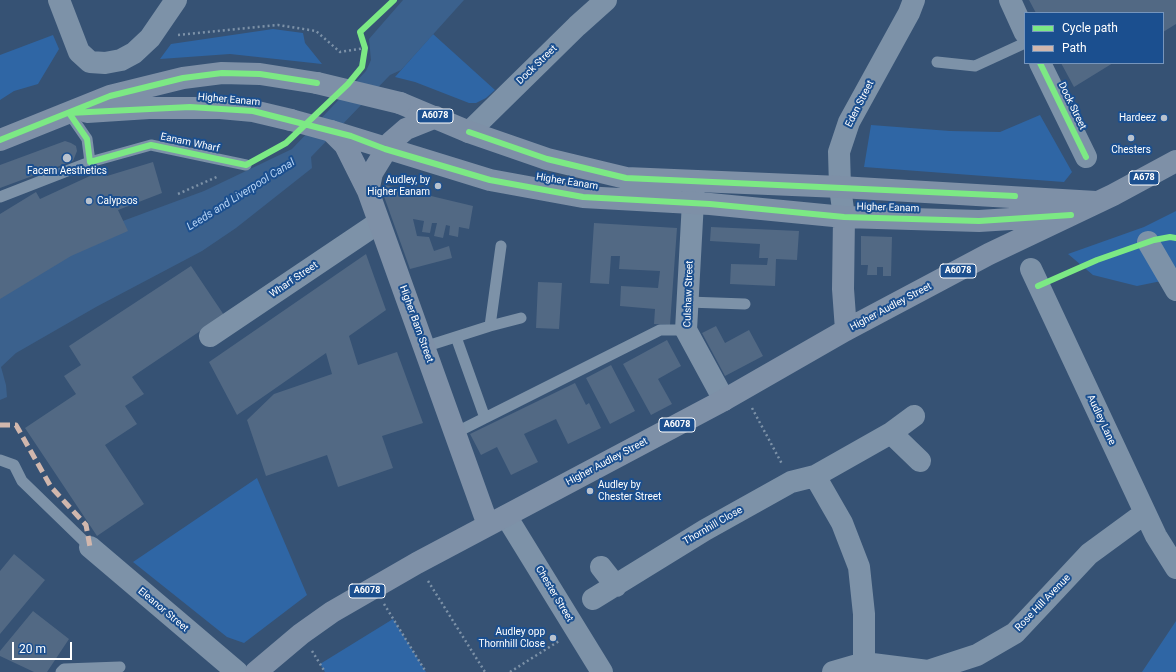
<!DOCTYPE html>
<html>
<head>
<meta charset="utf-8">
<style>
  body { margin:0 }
  #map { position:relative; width:1176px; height:672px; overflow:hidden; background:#365274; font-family:Roboto,sans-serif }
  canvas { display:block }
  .legend { position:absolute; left:1024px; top:12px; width:140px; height:52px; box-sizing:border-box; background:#1b4f8f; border:1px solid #7695bc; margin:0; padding:5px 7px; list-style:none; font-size:12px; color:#fff }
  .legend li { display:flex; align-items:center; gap:8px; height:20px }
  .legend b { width:20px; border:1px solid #7695bc }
  .scale { position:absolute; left:12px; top:642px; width:60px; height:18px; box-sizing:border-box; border:2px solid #fff; border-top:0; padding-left:5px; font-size:12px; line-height:14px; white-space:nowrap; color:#fff; -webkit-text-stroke:3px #1b4f8f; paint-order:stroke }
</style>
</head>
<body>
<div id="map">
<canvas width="1176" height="672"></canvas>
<ul class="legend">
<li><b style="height:5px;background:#7ce984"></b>Cycle path</li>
<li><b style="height:5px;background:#d1b7ad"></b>Path</li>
</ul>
<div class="scale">20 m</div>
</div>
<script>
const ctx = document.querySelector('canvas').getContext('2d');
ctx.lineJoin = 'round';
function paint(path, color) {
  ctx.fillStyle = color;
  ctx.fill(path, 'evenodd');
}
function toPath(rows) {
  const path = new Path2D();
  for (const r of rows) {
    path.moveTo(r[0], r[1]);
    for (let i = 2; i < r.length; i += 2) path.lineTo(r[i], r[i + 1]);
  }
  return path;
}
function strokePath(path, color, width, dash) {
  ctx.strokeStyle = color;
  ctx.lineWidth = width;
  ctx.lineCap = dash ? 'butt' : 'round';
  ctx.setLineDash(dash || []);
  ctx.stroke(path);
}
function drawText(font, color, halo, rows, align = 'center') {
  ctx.font = font + ' Roboto,sans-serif';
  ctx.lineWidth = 4;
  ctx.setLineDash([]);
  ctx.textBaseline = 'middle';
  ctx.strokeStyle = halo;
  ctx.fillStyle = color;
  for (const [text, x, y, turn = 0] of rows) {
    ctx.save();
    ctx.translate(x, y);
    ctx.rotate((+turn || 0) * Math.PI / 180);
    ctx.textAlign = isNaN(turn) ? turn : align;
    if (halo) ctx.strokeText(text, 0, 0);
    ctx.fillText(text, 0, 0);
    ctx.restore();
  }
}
paint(toPath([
  [273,29,303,33,305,43,322,64,230,54,160,59,171,44],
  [433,34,495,90,486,98,476,103,469,103,415,82,395,77],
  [53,35,59,49,38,84,14,91,0,100,0,55],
  [1040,115,1072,172,1064,182,864,167,871,125,950,131,1000,132],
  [1176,211,1176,278,1137,286,1093,275,1068,254,1144,227],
  [257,478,307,595,244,643,227,637,133,562],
  [393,619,426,672,325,672,320,664],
  [1176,621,1176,672,1142,672]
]), '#2f66a5');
paint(toPath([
  [403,0,464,0,401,70,390,75,311,157,312,168,236,228,202,251,96,307,16,353,1,367,6,385,7,397,0,400,0,280,120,222,204,191,292,149,366,71,371,60,369,39]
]), '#3b618d');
paint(toPath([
  [1029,0,1176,0,1176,24,1163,32,1163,13,1036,13],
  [1061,63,1113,63,1074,87],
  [65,141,71,143,76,146,77,151,73,161,0,188,0,165],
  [153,162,162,193,118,210,128,231,71,256,0,299,0,214,36,192,40,199,105,169,107,176],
  [385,185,473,206,469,229,459,227,458,237,449,235,450,226,446,225,443,238,434,236,437,223,432,223,430,233,422,232,424,221,413,219,417,236,429,237,434,251,449,246,452,258,410,269,381,188],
  [594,223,677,228,670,325,654,324,655,309,620,306,621,286,658,288,660,271,619,269,620,256,611,256,609,284,590,283],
  [711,227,799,231,797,260,776,259,775,286,730,284,731,264,767,265,768,258,759,258,760,244,710,241],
  [861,236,892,237,891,276,883,276,883,267,877,267,877,275,867,275,868,265,861,265],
  [366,254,386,310,349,336,358,365,397,352,423,423,382,436,393,468,338,487,327,455,266,476,247,420,274,394,332,374,326,353,237,415,209,362],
  [191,266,224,315,132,377,144,394,125,406,137,424,105,445,144,504,97,536,25,428,76,394,64,376,81,365,69,346],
  [538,282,562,283,559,329,536,328],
  [716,326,725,343,749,330,763,356,725,376,702,333],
  [667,340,681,366,658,379,672,404,651,415,623,364],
  [611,365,635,411,610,424,586,378],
  [575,383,586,405,589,403,601,428,568,444,556,419,524,434,538,462,511,475,497,447,481,455,470,434],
  [14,554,45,580,0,634,0,571],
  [33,611,69,639,47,672,34,672,0,656,0,651]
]), '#526984');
strokePath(toPath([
  [178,35,278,25,316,31,340,52,365,48],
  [358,71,362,67,365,48,360,32,394,0],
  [258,158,289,141],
  [178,194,219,176],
  [752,408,782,464],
  [428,581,485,672],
  [384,604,426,672],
  [312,651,325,672],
  [510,672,559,641]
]), '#7d92a8', 2.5, [2, 3]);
strokePath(toPath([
  [937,62,975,66,1025,43],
  [69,113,87,139,90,162,151,145,246,165],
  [0,197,90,162],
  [688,302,745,304],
  [490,326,501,246],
  [456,337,485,418],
  [424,347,490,326,521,318],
  [455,433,660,330,686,330],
  [0,460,14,465,22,481,90,547],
  [61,672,64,669,120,667]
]), '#7d92a8', 11);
strokePath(toPath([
  [59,0,79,52,90,62,105,63,121,60,134,53,150,38,176,0],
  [1010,0,1025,33],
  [1040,63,1086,157],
  [469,132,577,26,606,0],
  [694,183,686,330,724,400],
  [844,217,840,187,839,152,849,122,909,13,914,0],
  [1148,242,1176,290],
  [1031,269,1156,536,1176,568],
  [210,336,378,223],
  [891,433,920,461],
  [815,476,842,523,859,567,864,614,864,663],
  [506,516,602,672],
  [90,547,237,672],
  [601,567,616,586],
  [593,599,705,530,791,482,815,476,891,433,914,416],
  [833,672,864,663,928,671,977,655,1015,633,1089,554,1145,513]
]), '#7d92a8', 22);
strokePath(toPath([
  [400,103,469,132,547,159,626,178,840,187,1096,202],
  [87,112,149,108,220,108,253,111,291,120],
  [331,131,490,180,583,197,710,204,844,217,979,221,1058,216],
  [331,131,345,145,368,191,488,525],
  [0,140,110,96,183,78,222,73,260,74,317,83],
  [368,191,372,173,391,142,406,129,436,117],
  [844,217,843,289,846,330],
  [256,672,301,634,332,612,417,563,724,400,846,330,989,254,1113,195,1176,161]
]), '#7e90a7', 22);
strokePath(toPath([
  [317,83,400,103],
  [291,120,331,131]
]), '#7e90a7', 22);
strokePath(toPath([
  [0,425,16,425,51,487,86,525,90,547]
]), '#d1b7ad', 5, [10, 5]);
strokePath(toPath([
  [1040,63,1086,157],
  [69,113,190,107,253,111,351,136,385,149,490,180,583,197,710,204,844,217,979,221,1071,215],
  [69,113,87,139,90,162,151,145,246,165,286,143,348,84,362,67,365,48,360,32,394,0],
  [469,132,547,159,626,178,1015,196],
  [0,140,110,96,183,78,222,73,260,74,317,83],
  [1038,286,1097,260,1154,240,1170,237,1176,238]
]), '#7ce984', 6);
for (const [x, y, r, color] of [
  [1164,118,4,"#b9c2ce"],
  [1131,138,4,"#b9c2ce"],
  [67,158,5,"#b9c2ce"],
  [438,186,4,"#b9c2ce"],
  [89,201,4,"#b9c2ce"],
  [590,491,4,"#b9c2ce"],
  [553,638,4,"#b9c2ce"]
]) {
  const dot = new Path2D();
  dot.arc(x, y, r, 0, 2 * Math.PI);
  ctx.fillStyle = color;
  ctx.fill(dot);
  strokePath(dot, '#1b4f8f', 1.5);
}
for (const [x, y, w] of [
  [435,116,36],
  [1144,178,30],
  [958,271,36],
  [677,425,36],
  [367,591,36]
]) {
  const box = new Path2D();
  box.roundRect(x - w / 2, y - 7, w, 14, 3);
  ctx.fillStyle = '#1b4f8f';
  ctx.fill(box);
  strokePath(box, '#fff', 1);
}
drawText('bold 9px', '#fff', null, [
  ["A6078",435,116],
  ["A678",1144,178],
  ["A6078",958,271],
  ["A6078",677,425],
  ["A6078",367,591]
]);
drawText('10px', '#fff', '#1b4f8f', [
  ["Dock Street",537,65,-44],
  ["Higher Eanam",229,100,5],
  ["Eden Street",860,104,-63],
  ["Dock Street",1072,106,64],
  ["Eanam Wharf",190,143,12],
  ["Higher Eanam",567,182,9],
  ["Higher Eanam",888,208,2],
  ["Wharf Street",294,280,-34],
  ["Culshaw Street",689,294,-88],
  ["Higher Audley Street",891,307,-28],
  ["Higher Barn Street",416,324,70],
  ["Audley Lane",1101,420,65],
  ["Higher Audley Street",607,462,-28],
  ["Thornhill Close",713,526,-30],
  ["Chester Street",554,594,59],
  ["Rose Hill Avenue",1043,603,-46],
  ["Eleanor Street",163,610,40]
]);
drawText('10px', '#fff', '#1b4f8f', [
  ["Hardeez",1156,118],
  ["Chesters",1131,150,"center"],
  ["Facem Aesthetics",67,171,"center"],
  ["Audley, by",430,180],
  ["Higher Eanam",430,192],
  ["Calypsos",97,201,"left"],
  ["Audley by",598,485,"left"],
  ["Chester Street",598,497,"left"],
  ["Audley opp",545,632],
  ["Thornhill Close",545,644]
], 'right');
drawText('italic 11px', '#b5d3f5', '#1b4f8f', [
  ["Leeds and Liverpool Canal",241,195,-32]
]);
</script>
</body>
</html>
